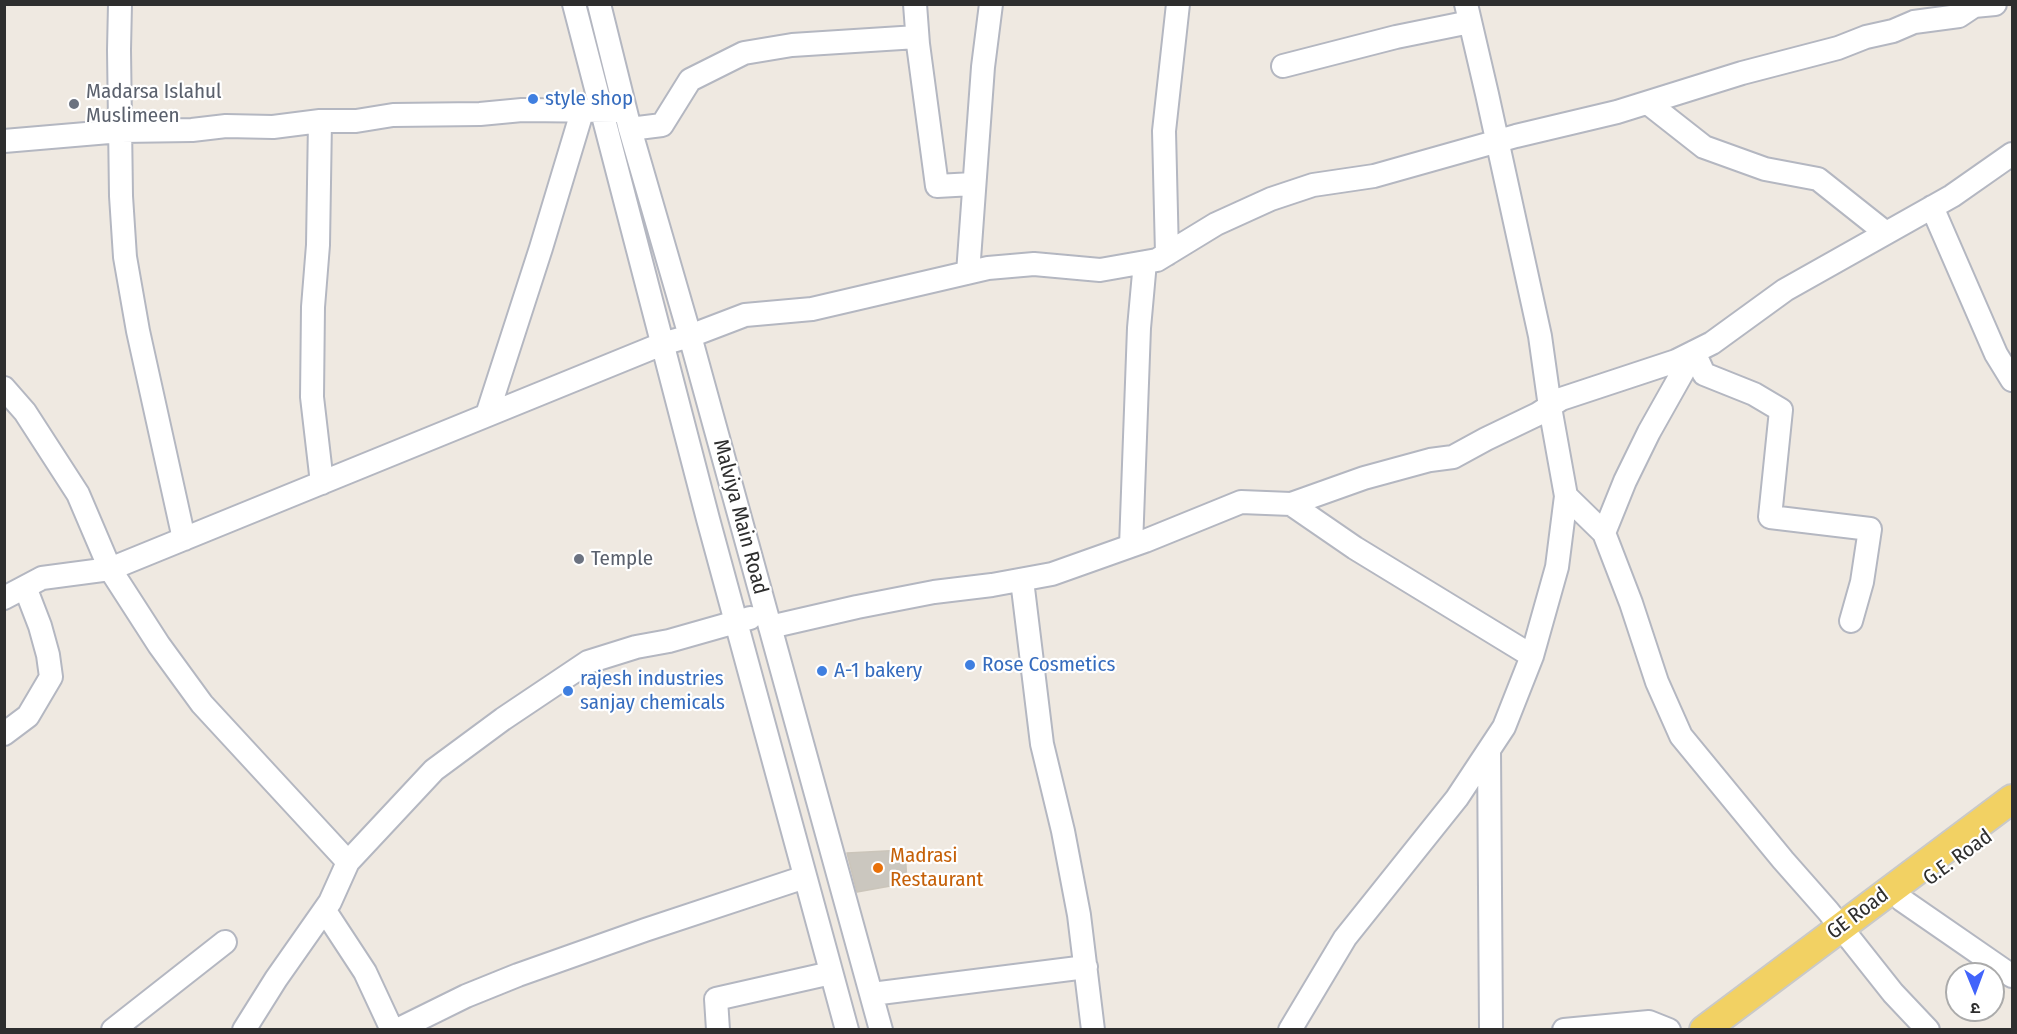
<!DOCTYPE html>
<html>
<head>
<meta charset="utf-8">
<style>
  body { margin:0 }
  #map { position:relative; width:2017px; height:1034px; overflow:hidden; background:#efe9e1; font-family:"Fira Sans Condensed","Noto Sans Devanagari",sans-serif }
  canvas { display:block }
  .frame { position:absolute; inset:0; border:6px solid #2e2e2e; pointer-events:none }
  .north { position:absolute; left:1945px; top:962px; width:60px; height:60px; box-sizing:border-box; background:#fff; border:2px solid #ababab; border-radius:50%; rotate:179deg; font-size:16px; font-weight:700; line-height:24px; text-align:center; color:#2e2e2e }
  .north::after { content:''; display:block; margin:auto; width:21px; height:27px; background:#4264fb; clip-path:polygon(50% 0,100% 100%,50% 72%,0 100%) }
</style>
</head>
<body>
<div id="map">
<canvas width="2017" height="1034"></canvas>
<div class="frame"></div>
<div class="north">उ</div>
</div>
<script>
const ctx = document.querySelector('canvas').getContext('2d');
ctx.lineJoin = 'round';
function paint(path, color) {
  ctx.fillStyle = color;
  ctx.fill(path, 'evenodd');
}
function toPath(rows) {
  const path = new Path2D();
  for (const r of rows) {
    path.moveTo(r[0], r[1]);
    for (let i = 2; i < r.length; i += 2) path.lineTo(r[i], r[i + 1]);
  }
  return path;
}
function strokePath(path, color, width, dash) {
  ctx.strokeStyle = color;
  ctx.lineWidth = width;
  ctx.lineCap = dash ? 'butt' : 'round';
  ctx.setLineDash(dash || []);
  ctx.stroke(path);
}
function drawText(font, color, halo, rows, align = 'center') {
  ctx.font = font + ' "Fira Sans Condensed",sans-serif';
  ctx.lineWidth = 4.5;
  ctx.setLineDash([]);
  ctx.textBaseline = 'middle';
  ctx.strokeStyle = halo;
  ctx.fillStyle = color;
  for (const [text, x, y, turn = 0] of rows) {
    ctx.save();
    ctx.translate(x, y);
    ctx.rotate((+turn || 0) * Math.PI / 180);
    ctx.textAlign = isNaN(turn) ? turn : align;
    if (halo) ctx.strokeText(text, 0, 0);
    ctx.fillText(text, 0, 0);
    ctx.restore();
  }
}
const building = toPath([
  [905,850,907,883,857,892,847,853,905,850]
]);
paint(building, '#cbc7bf');
strokePath(building, '#cbc5ba', 1.5);
const minor = toPath([
  [120,4,119,50,121,196,125,257,138,331,184,539],
  [574,4,708,519,847,1030],
  [599,4,630,129,690,336,881,1030],
  [915,4,918,44,937,186,973,184],
  [1283,66,1396,37,1470,22],
  [1648,103,1704,147,1765,169,1818,179,1886,233],
  [320,121,318,245,313,307,312,397,322,483],
  [630,129,662,125,690,80,744,53,792,45,917,37],
  [4,141,121,131,192,130,226,126,273,127,320,121,356,121,393,115,480,114,522,110,616,111],
  [1932,207,1996,354,2012,380],
  [1167,254,1164,131,1178,4],
  [968,273,983,67,991,4],
  [1694,352,1649,432,1625,481,1604,533,1631,603,1657,682,1681,736,1783,860,1828,911,1893,993,1928,1030],
  [1694,352,1704,374,1754,394,1781,410,1770,517,1870,529,1862,582,1851,621],
  [4,388,25,412,78,494,110,569,159,645,202,704,348,862],
  [487,415,541,248,582,112],
  [1566,496,1604,533],
  [1291,504,1355,548,1532,656],
  [1131,546,1139,328,1145,262],
  [1022,580,1042,744,1063,831,1079,915,1093,1030],
  [4,598,42,578,110,569,662,344,690,336,745,315,812,309,988,268,1034,264,1100,270,1157,260,1216,224,1271,199,1313,185,1374,176,1516,136,1617,112,1742,73,1838,48,1866,37,1893,31,1914,22,1959,16,1974,6,1995,4],
  [770,627,857,607,934,592,992,585,1052,574,1145,541,1241,502,1291,504,1364,478,1430,460,1453,457,1486,439,1538,414,1561,399,1676,361,1712,343,1785,290,1952,196,2012,154],
  [4,734,28,716,51,677,48,655,40,626,25,587],
  [1489,750,1491,1030],
  [1902,900,2012,976],
  [325,911,365,972,392,1030],
  [872,994,1086,967],
  [113,1030,225,942],
  [244,1030,276,979,330,902,348,862,434,770,503,719,588,662,636,647,669,641,750,618],
  [397,1030,466,996,518,975,645,930,805,877],
  [718,1030,716,999,831,973],
  [1290,1030,1345,938,1457,798,1504,727,1532,656,1557,567,1566,496,1550,407,1540,336,1487,94,1466,4],
  [1564,1030,1649,1022,1669,1030]
]);
const major = toPath([
  [1704,1030,2012,799]
]);
strokePath(minor, '#b4b7c1', 26);
strokePath(major, '#c9c9c9', 32);
strokePath(minor, '#fff', 22);
strokePath(major, '#f2d163', 28);
for (const [x, y, r, color] of [
  [533,99,6,"#3f7fe0"],
  [74,104,6,"#6b7280"],
  [579,559,6,"#6b7280"],
  [970,665,6,"#3f7fe0"],
  [822,671,6,"#3f7fe0"],
  [568,691,6,"#3f7fe0"],
  [878,868,6,"#e8710a"]
]) {
  const dot = new Path2D();
  dot.arc(x, y, r, 0, 2 * Math.PI);
  ctx.fillStyle = color;
  ctx.fill(dot);
  strokePath(dot, '#fff', 2);
}
drawText('21px', '#5b616d', '#fff', [
  ["Madarsa Islahul",86,92],
  ["Muslimeen",86,116],
  ["Temple",591,559]
], 'left');
drawText('21px', '#366cbe', '#fff', [
  ["style shop",545,99],
  ["Rose Cosmetics",982,665],
  ["A-1 bakery",834,671],
  ["rajesh industries",580,679],
  ["sanjay chemicals",580,703]
], 'left');
drawText('21px', '#2e2e2e', '#fff', [
  ["Malviya Main Road",740,517,75],
  ["G.E. Road",1958,858,-36],
  ["GE Road",1858,914,-37]
]);
drawText('21px', '#c56008', '#fff', [
  ["Madrasi",890,856],
  ["Restaurant",890,880]
], 'left');
</script>
</body>
</html>
